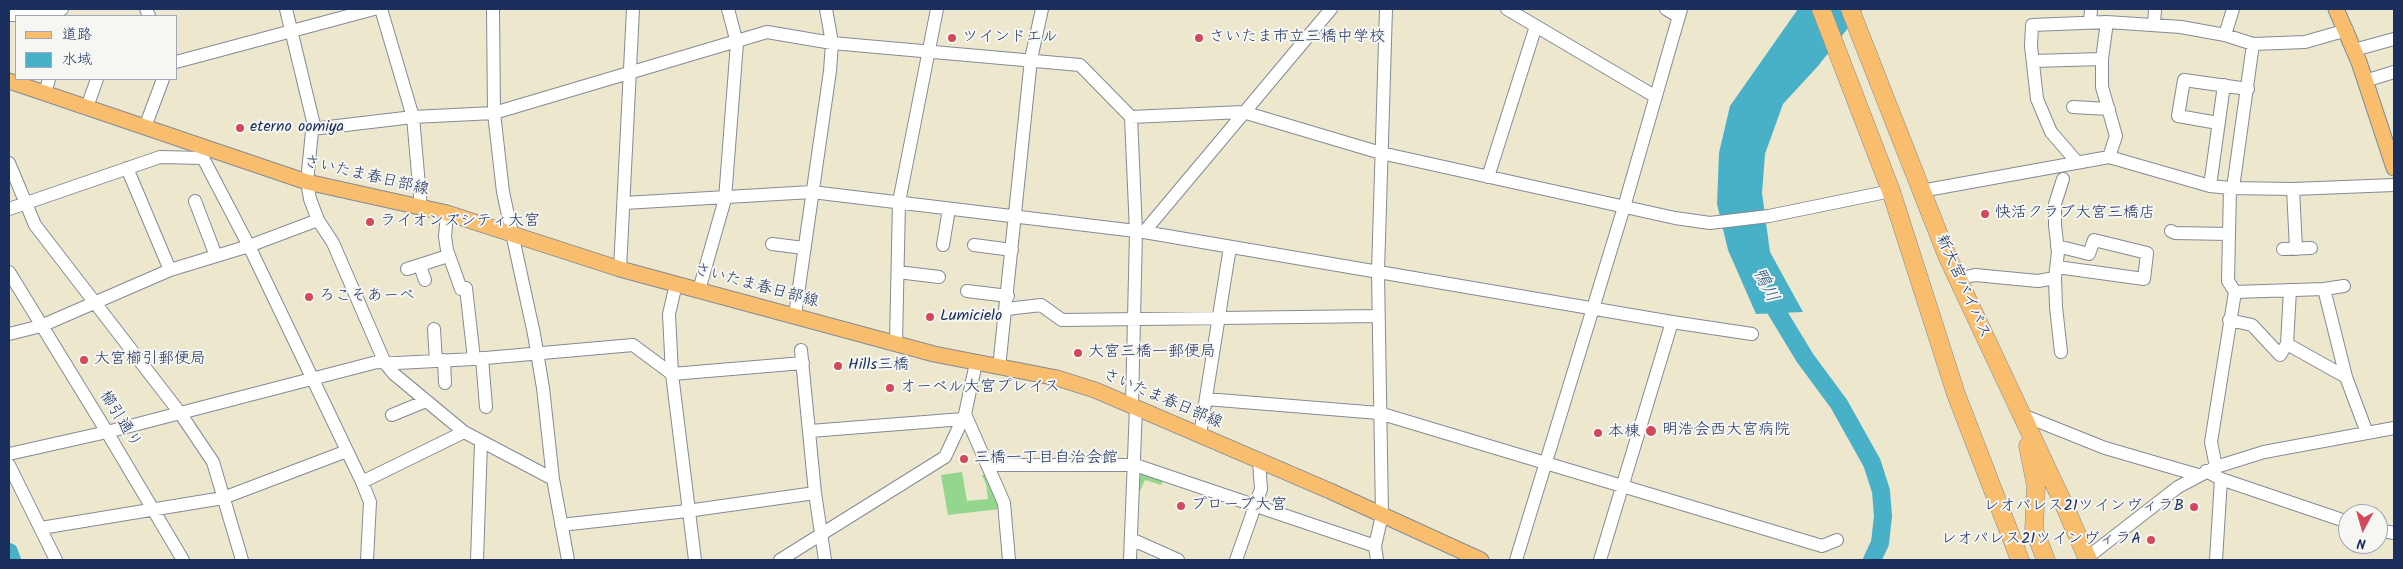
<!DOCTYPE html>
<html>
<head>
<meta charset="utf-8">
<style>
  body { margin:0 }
  #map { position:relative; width:2403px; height:569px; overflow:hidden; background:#ece7cd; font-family:Kalam,"Klee One",sans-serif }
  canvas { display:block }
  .frame { position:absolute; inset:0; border:10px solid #1b2f5e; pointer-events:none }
  .legend { position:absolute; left:15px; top:15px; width:162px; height:65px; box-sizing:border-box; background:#f6f6f2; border:1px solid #9ea6b7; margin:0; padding:6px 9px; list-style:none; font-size:15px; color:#1b2f5e }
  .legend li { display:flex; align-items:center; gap:10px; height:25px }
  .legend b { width:25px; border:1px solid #9ea6b7 }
  .north { position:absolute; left:2338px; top:504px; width:50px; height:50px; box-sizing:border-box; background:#f6f6f2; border:1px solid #9ea6b7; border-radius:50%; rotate:186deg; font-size:14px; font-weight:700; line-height:20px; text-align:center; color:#1b2f5e }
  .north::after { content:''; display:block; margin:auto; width:18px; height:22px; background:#d1495b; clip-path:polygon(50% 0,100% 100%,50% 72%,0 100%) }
</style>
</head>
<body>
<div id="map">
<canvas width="2403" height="569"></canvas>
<div class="frame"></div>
<ul class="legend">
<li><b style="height:6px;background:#f9be6d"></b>道路</li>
<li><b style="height:14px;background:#48b1c7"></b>水域</li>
</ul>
<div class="north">N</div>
</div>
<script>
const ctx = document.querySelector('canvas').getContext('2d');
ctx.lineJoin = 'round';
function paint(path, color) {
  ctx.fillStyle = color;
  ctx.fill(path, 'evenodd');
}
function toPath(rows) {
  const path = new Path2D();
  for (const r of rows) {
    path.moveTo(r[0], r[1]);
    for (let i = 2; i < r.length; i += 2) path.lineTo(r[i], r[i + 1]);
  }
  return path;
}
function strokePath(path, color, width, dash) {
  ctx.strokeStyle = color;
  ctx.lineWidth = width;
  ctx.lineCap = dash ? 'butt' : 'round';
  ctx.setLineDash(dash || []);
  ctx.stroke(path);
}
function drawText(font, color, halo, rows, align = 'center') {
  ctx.font = font + ' Kalam,"Klee One",sans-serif';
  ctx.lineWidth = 4;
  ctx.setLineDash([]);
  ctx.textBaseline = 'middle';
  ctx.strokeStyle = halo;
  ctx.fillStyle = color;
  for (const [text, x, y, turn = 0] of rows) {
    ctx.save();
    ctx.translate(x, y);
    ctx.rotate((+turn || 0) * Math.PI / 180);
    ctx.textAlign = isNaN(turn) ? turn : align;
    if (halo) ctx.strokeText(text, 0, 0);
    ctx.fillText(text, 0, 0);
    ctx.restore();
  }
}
paint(toPath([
  [1137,469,1164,477,1161,485,1145,480,1135,502],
  [962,472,967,501,988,499,986,484,982,475,986,474,1000,509,948,515,941,475]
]), '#94d68d');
paint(toPath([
  [1798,9,1863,9,1818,66,1783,104,1765,154,1762,193,1770,252,1803,312,1756,314,1728,250,1717,204,1719,153,1730,106]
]), '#48b1c7');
strokePath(toPath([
  [1765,292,1805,358,1839,404,1872,463,1881,491,1883,516,1880,543,1872,560],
  [9,552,12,560]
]), '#48b1c7', 18);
const minor = toPath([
  [146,9,149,16],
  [286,9,313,121,307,182,310,199,318,220,333,243,385,363,394,374,464,432,553,479],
  [381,9,413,117,421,208],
  [493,9,494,113,503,192,534,334,543,388,553,479,568,560],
  [1507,9,1656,97],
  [1666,9,1679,17],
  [9,15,48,15,62,9],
  [2090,22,2091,9],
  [2107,22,2102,59,2102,87,2116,136,2109,157],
  [2154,25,2155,9],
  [2225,35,2233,9],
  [2354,50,2394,39],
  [2033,61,2102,59],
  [176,62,374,9],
  [2365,81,2394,72],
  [45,93,49,79],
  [87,107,97,79],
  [2073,107,2109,109],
  [1131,117,1136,232,1132,405],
  [2218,123,2178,116,2184,80,2248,89],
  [145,127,163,79],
  [312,129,413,117,494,113,767,32,832,43,1080,65,1131,117,1243,112,1381,153,1675,218,1710,223,1769,216,1891,191],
  [203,158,249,246,362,482,370,502,367,560],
  [2077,162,2051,132,2037,99,2031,46,2032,25,2107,22,2181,27,2225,35,2253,44,2305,42,2347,30],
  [9,163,35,225,180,413,213,462,242,560],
  [127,168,170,270],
  [1488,177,1536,26],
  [2210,186,2224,85],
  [2230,188,2228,281,2235,292],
  [2233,188,2253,44],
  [2293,189,2296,249],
  [1921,191,2109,157,2210,186,2230,188,2293,189,2394,185],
  [195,201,216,256],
  [624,203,812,192,1144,232,1672,322,1752,334],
  [9,209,160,157,203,158],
  [447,213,445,237,447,250,461,289,466,288,474,359],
  [2171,231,2175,233,2229,234],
  [1144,232,1331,9],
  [772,244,804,248],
  [943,245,949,209],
  [974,245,1012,250],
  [2283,249,2311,248],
  [420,266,425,280],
  [2057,267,2144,279,2147,253,2094,240,2089,254,2057,246],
  [407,269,448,256],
  [620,269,633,9],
  [9,272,107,432,183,560],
  [898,272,939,277],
  [1958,279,1975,275,2038,281,2055,278],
  [676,284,669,314,672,374,695,560],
  [2324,289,2344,286],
  [699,290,725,199,737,43,728,9],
  [2290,290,2287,344,2346,377,2367,433],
  [967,291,1008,296],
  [1007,309,1041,305,1062,320,1378,316],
  [795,315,830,71,832,43,826,9],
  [2229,320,2252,325,2280,355,2287,344],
  [434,329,436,361],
  [9,334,41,326,170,270,249,246,318,220],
  [896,342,899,202,937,9],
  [801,350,815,493,825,560],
  [2061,352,2056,307,2055,278,2058,252,2055,225,2055,204,2063,179],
  [482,358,486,407],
  [444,360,445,383],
  [999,368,1031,59,1042,9],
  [1206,399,1379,413,1822,546,1837,540],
  [965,414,1004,503,1009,560],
  [2020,414,2105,448,2198,475],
  [392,415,426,401],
  [810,431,963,419],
  [1200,435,1230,247],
  [9,454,107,432,377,362,397,363,474,359,633,345,672,374,803,363],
  [9,465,56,560],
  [987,465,1135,465,1375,546],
  [2216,467,2211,442,2235,292,2324,289,2346,377],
  [2206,471,2221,479,2348,522],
  [362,482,464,432],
  [561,525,687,511,815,493],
  [41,528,223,498,347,451],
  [2378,530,2394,533],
  [1131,539,1178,560],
  [477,560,481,442],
  [780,560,945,457,965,414,976,363],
  [1130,560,1136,407],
  [1236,560,1261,489,1259,461],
  [1377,560,1375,546,1382,515,1378,272,1386,9],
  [1516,560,1624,207,1681,9],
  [1600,560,1672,322],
  [2084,560,2178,487,2216,467,2264,452,2394,428],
  [2216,560,2221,479]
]);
const major = toPath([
  [2336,9,2359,62,2394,168],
  [9,81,307,182,447,213,620,269,934,354,1057,378,1095,390,1330,491,1481,560]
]);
const highway = toPath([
  [1821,9,1891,191,1956,394,2020,560],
  [1850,9,1948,258,2066,509,2088,560],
  [2028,446,2036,486,2034,530,2046,560]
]);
strokePath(minor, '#848b96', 14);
strokePath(major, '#848b96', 17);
strokePath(highway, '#848b96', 19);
strokePath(minor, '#fff', 12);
strokePath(major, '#f9be6d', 15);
strokePath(highway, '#f9be6d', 18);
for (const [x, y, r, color] of [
  [952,38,5,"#d1495b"],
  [1199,38,5,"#d1495b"],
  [240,128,5,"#d1495b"],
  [1985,214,5,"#d1495b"],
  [370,222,5,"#d1495b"],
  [309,297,5,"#d1495b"],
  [930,317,5,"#d1495b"],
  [1078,353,5,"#d1495b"],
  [84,360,5,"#d1495b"],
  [838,366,5,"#d1495b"],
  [890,388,5,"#d1495b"],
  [1651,431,6,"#d1495b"],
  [1598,433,5,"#d1495b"],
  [964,459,5,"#d1495b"],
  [1181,506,5,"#d1495b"],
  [2194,507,5,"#d1495b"],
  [2151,540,5,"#d1495b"]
]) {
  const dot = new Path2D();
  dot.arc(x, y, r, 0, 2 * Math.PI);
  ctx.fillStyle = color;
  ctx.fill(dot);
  strokePath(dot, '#f6f6f2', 2);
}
drawText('16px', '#1b2f5e', '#f6f6f2', [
  ["ツインドエル",962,38],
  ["さいたま市立三橋中学校",1209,38],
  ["eterno oomiya",250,128],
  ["快活クラブ大宮三橋店",1995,214],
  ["ライオンズシティ大宮",380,222],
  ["ろこそあーべ",319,297],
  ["Lumicielo",940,317],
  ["大宮三橋一郵便局",1088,353],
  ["大宮櫛引郵便局",94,360],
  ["Hills三橋",848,366],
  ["オーベル大宮プレイス",900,388],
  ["明浩会西大宮病院",1662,431],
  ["本棟",1608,433],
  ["三橋一丁目自治会館",974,459],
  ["プローブ大宮",1191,506],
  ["レオパレス21ツインヴィラB",2184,507,"right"],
  ["レオパレス21ツインヴィラA",2141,540,"right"]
], 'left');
drawText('16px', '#1b2f5e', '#f6f6f2', [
  ["さいたま春日部線",366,177,13],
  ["さいたま春日部線",756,287,15],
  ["新大宮バイパス",1962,287,66],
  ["さいたま春日部線",1162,400,23],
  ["櫛引通り",119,420,58]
]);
drawText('italic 18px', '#2b5c83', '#f6f6f2', [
  ["鴨川",1764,286,63]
]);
</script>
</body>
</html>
